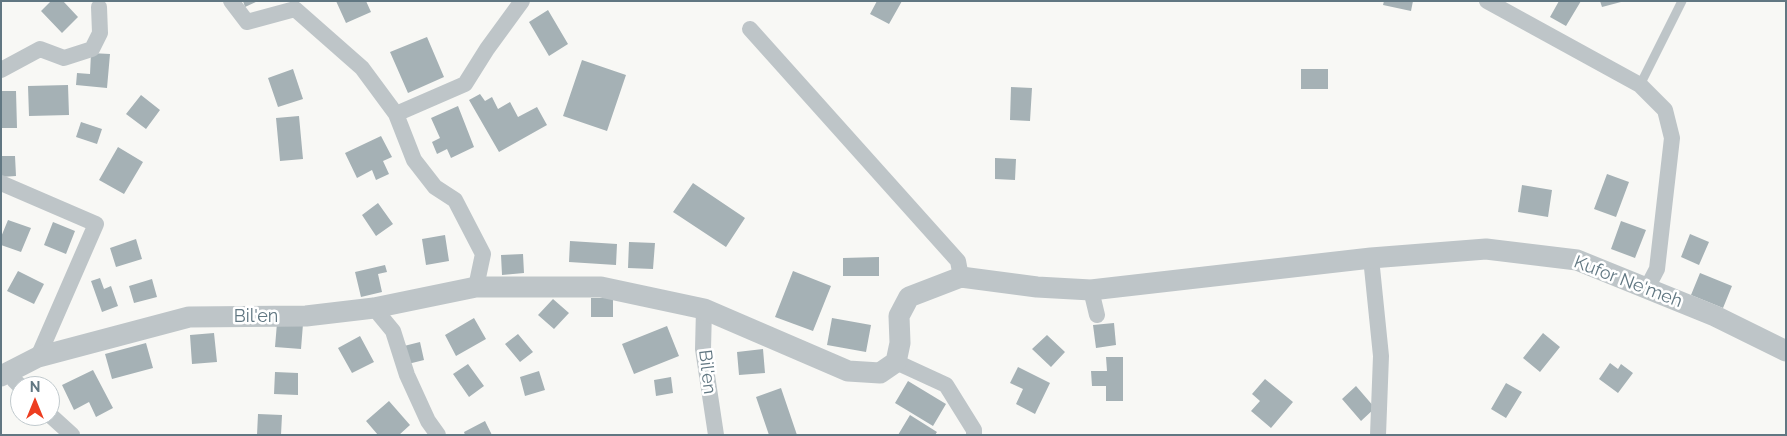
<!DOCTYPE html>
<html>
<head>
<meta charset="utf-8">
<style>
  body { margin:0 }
  #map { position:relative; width:1787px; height:436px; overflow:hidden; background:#f8f8f5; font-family:Raleway,sans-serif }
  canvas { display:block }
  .frame { position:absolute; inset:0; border:2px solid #617782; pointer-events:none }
  .north { position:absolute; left:10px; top:376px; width:50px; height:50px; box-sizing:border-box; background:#fff; border:1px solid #c0c9cd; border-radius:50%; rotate:0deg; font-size:14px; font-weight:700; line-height:20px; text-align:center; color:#617782 }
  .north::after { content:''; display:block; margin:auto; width:18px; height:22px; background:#ed3d20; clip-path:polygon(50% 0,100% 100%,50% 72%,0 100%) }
</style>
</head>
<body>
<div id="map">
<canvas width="1787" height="436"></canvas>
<div class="frame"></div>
<div class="north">N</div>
</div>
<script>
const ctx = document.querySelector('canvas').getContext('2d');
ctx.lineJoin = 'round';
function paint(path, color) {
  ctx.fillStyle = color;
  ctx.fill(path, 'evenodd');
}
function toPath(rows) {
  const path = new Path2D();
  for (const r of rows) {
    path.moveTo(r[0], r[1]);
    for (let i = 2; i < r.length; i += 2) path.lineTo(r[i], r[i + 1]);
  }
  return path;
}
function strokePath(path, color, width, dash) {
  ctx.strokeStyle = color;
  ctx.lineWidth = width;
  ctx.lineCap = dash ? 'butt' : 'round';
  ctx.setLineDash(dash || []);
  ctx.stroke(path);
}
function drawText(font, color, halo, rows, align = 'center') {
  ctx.font = font + ' Raleway,sans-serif';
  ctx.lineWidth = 5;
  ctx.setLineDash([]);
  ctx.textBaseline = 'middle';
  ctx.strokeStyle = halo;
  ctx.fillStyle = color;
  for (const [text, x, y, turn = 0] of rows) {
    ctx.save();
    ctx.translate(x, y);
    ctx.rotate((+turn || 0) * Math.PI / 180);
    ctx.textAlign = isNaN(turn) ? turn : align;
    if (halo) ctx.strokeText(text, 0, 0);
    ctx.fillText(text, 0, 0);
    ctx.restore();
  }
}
paint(toPath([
  [51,1,63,1,78,17,62,33,41,11],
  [243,1,258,1,245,7],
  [336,1,366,1,371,12,346,23],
  [877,1,902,1,889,24,870,14],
  [1384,1,1413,1,1411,11,1383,5],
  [1559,1,1581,1,1566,26,1550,17],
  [1600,1,1621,1,1621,2,1602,7],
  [548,10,568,44,549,56,529,22],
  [427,37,444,77,408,93,390,52],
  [91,53,110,54,107,88,76,85,77,73,90,74],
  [582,60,626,75,607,131,563,116],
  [293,69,303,99,278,107,268,78],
  [1301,69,1328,69,1328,89,1301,89],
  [68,85,69,115,29,116,28,86],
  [1011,87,1032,88,1030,121,1010,120],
  [1,91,16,91,17,128,1,128],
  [480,94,485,101,492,97,498,109,510,102,518,117,537,107,547,125,499,152,469,100],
  [141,95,160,110,146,129,126,114],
  [458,106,474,147,451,158,447,149,437,154,432,142,440,138,431,118],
  [299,116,303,159,280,161,276,118],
  [81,122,102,129,97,144,76,137],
  [381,136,392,157,383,161,389,174,376,180,372,170,357,178,345,153],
  [118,147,143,162,124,194,99,180],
  [1,156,15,156,16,176,1,177],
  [995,158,1016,159,1015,180,995,179],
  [1607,174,1629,182,1616,217,1594,209],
  [693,183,745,218,726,247,673,212],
  [1522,185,1552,190,1548,217,1518,212],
  [378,203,393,224,376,236,362,215],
  [8,220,31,228,21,252,1,245,1,237],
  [1621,221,1646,230,1635,258,1611,249],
  [53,222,75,231,66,254,44,245],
  [1690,234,1709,242,1699,265,1681,257],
  [445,235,449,261,426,265,422,239],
  [136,239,142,259,116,267,110,248],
  [570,241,617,244,616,265,569,262],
  [629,242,655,243,653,269,628,268],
  [523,254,524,273,502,275,501,255],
  [879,257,879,276,843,276,843,258],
  [385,265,387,272,378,274,382,292,361,297,355,272],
  [18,271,44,284,34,304,7,291],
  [793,271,831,286,813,331,775,317],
  [1700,273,1732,286,1723,308,1691,295],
  [100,278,104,289,111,286,118,306,102,312,91,281],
  [152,279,157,297,134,303,129,286],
  [591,298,613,298,613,317,591,317],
  [553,299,569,313,554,329,538,315],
  [474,318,486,339,456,356,445,335],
  [832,318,871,325,866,352,827,345],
  [277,323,303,324,301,349,275,347],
  [1114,323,1116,345,1096,348,1093,325],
  [667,326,679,356,634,374,622,344],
  [214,333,217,362,192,364,190,335],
  [1543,333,1560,347,1540,372,1523,358],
  [518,334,533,352,520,362,505,344],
  [1047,335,1065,352,1051,367,1032,349],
  [360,336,374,362,352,373,338,348],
  [420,342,424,360,408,364,404,346],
  [146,343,153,368,112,379,105,354],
  [763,349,765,373,739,375,737,352],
  [1106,357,1123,357,1123,401,1106,401,1106,386,1092,386,1091,371,1107,371],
  [1610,363,1618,369,1621,364,1633,373,1618,393,1599,379],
  [468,364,484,386,469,397,453,374],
  [1018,367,1050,383,1035,414,1016,404,1023,389,1010,383],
  [93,370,113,408,96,417,89,402,74,410,62,385],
  [539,371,545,390,525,396,520,377],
  [275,372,298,373,298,395,274,394],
  [671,377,673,393,656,396,654,380],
  [1265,379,1293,402,1271,428,1251,411,1260,401,1252,394],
  [908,381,946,404,933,426,895,403],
  [1506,383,1522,392,1506,418,1491,409],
  [1356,386,1375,408,1361,421,1342,399],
  [781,388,797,435,769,435,756,397],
  [389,401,410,425,399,435,378,435,366,421],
  [258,414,282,415,281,435,257,435],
  [910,415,937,432,935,435,898,435],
  [485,421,492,435,465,435,464,432]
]), '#a5b1b5');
strokePath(toPath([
  [1640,85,1682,1]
]), '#bec5c8', 9);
strokePath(toPath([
  [231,1,247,22,295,9,362,68,396,114,414,160,435,187,455,200,483,254,476,287],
  [1487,1,1640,85,1665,110,1672,138,1657,269,1647,288],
  [750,29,958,261,961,277],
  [1,70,40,49,64,58,92,49,100,33,99,7],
  [396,114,465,84,487,49,522,1],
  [1,183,96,224,38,357],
  [1371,258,1381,356,1378,435],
  [1091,290,1097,315],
  [374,308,393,331,407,375,428,421,438,435],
  [704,309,703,349,716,435],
  [896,362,946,385,974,430,974,435],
  [9,370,14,380,20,386],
  [50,415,72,435]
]), '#bec5c8', 16);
strokePath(toPath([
  [1,376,38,357,189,317,306,316,374,308,476,287,601,287,704,309,848,371,880,373,896,362,900,343,899,316,909,297,961,277,1037,287,1091,290,1371,258,1486,249,1577,260,1715,316,1786,351]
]), '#bec5c8', 21);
drawText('18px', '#617782', '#fff', [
  ["Kufor Ne'meh",1628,282,21],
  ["Bil'en",256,317],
  ["Bil'en",707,372,83]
]);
</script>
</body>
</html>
